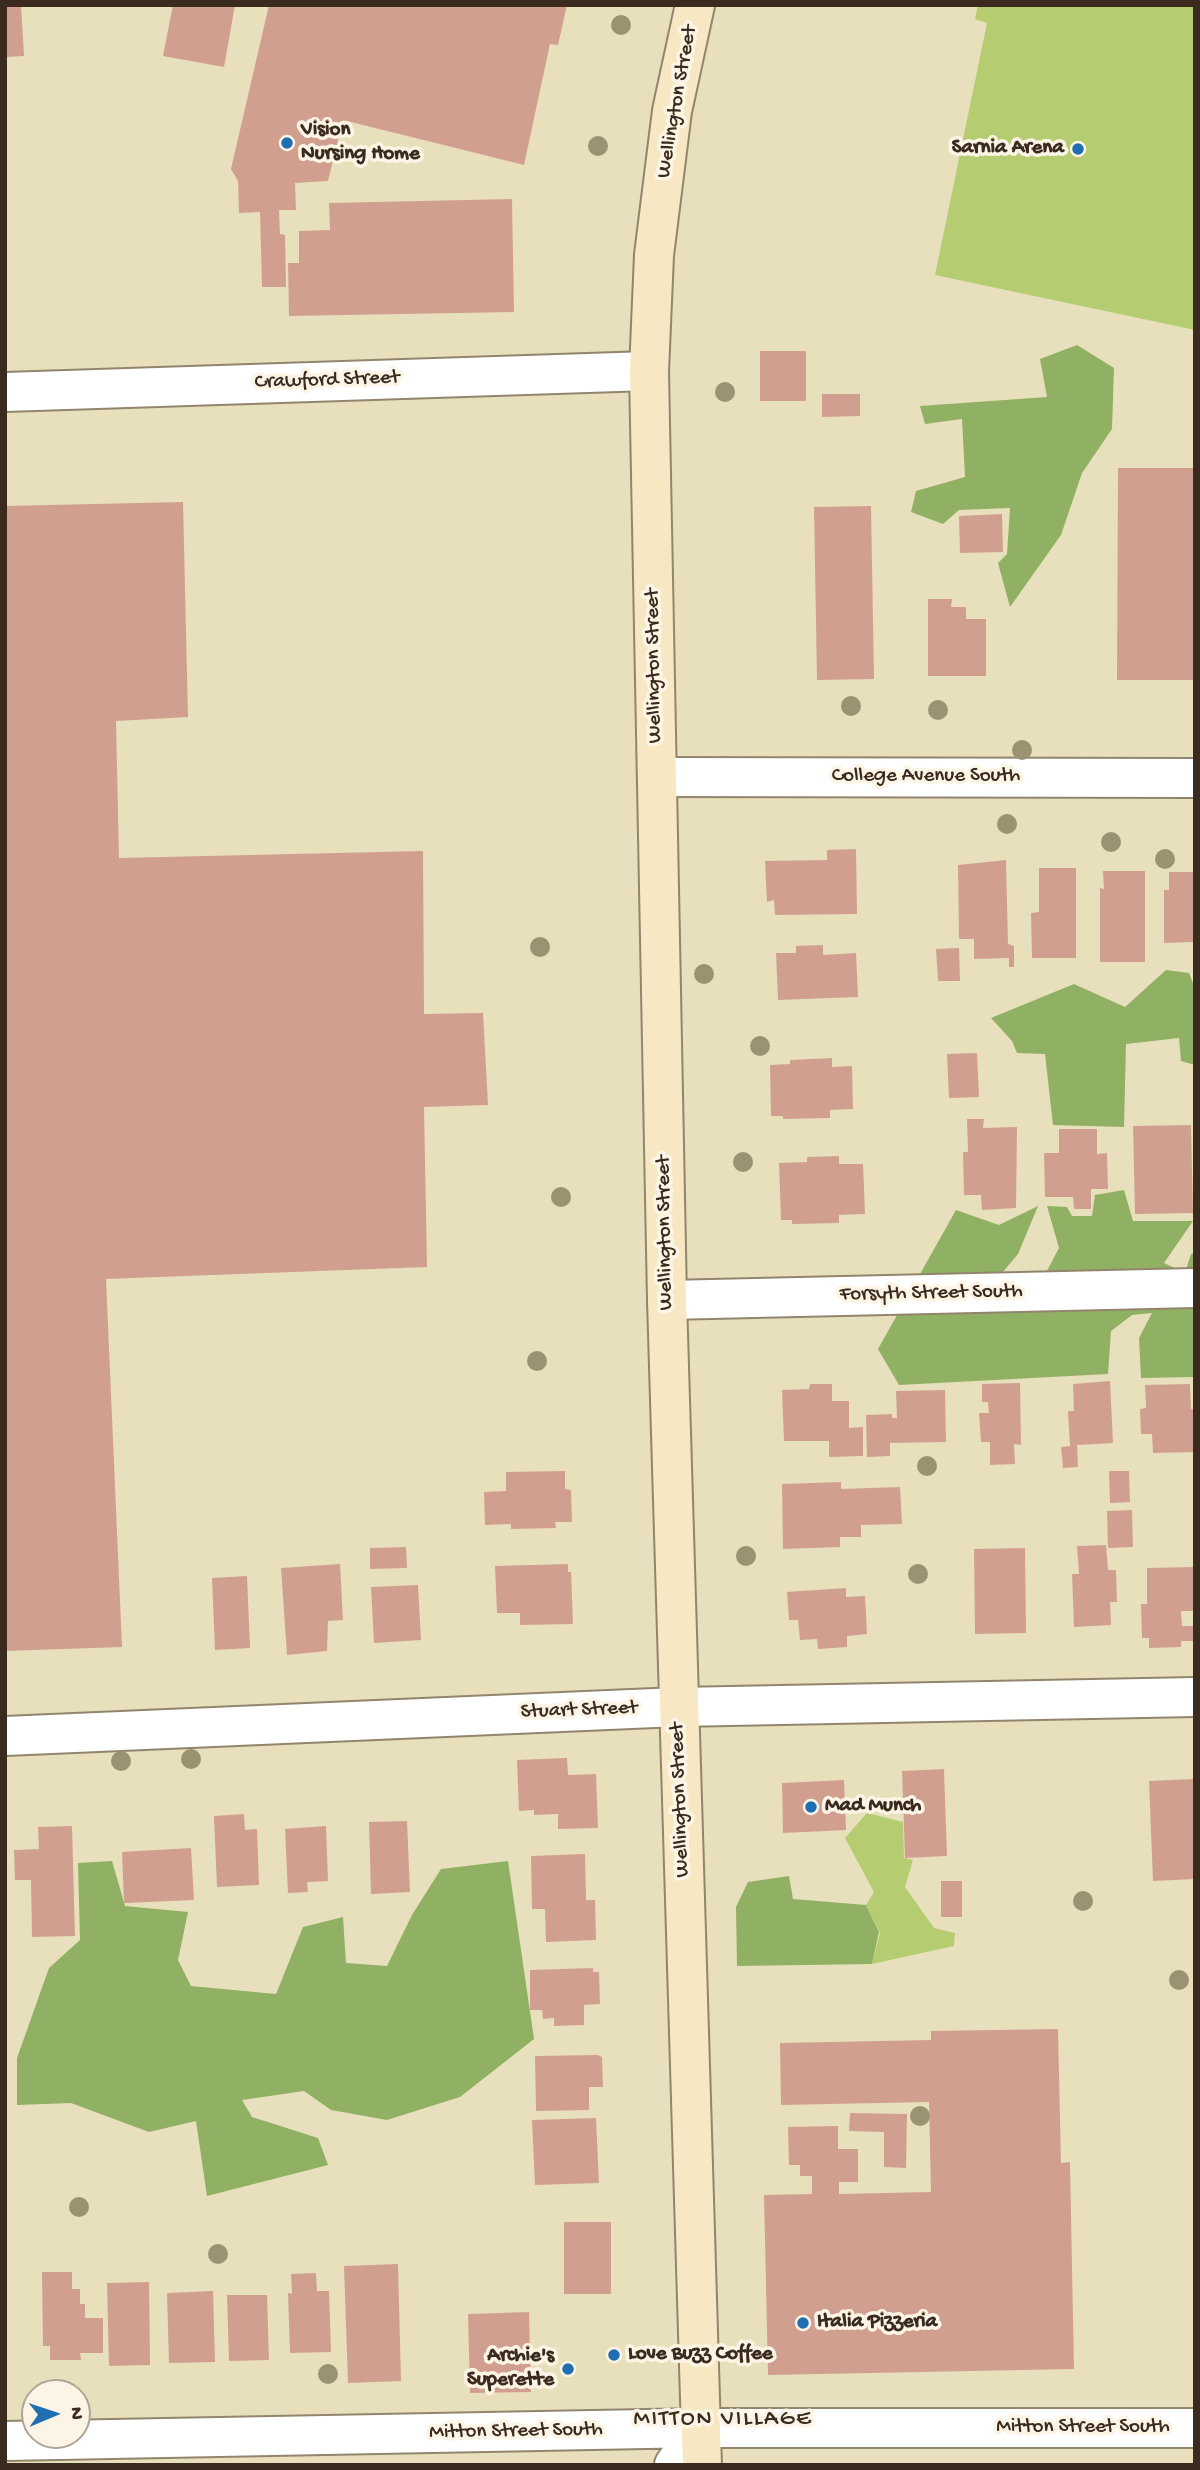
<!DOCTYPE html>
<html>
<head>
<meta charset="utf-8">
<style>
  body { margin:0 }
  #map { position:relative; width:1200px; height:2470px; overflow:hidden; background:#e8e0bc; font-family:"Gochi Hand",sans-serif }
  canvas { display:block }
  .frame { position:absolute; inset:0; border:7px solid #3b2a1e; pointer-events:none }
  .north { position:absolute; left:21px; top:2379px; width:70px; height:70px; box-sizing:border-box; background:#fcf5e5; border:2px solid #afa495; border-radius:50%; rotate:88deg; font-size:19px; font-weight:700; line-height:28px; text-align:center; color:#3b2a1e }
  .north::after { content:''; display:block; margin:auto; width:24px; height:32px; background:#1f6fb2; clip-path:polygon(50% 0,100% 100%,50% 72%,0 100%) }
</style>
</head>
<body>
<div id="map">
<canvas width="1200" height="2470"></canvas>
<div class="frame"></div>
<div class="north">N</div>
</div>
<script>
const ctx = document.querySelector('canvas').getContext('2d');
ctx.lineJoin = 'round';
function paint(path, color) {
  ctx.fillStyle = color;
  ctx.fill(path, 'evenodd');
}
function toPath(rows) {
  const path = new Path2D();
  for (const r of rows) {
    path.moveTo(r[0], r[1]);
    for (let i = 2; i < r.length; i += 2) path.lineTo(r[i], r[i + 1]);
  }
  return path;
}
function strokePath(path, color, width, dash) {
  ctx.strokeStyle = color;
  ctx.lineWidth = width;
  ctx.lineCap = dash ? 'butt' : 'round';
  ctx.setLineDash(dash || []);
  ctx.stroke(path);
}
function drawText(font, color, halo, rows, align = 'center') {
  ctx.font = font + ' "Gochi Hand",sans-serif';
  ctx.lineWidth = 7;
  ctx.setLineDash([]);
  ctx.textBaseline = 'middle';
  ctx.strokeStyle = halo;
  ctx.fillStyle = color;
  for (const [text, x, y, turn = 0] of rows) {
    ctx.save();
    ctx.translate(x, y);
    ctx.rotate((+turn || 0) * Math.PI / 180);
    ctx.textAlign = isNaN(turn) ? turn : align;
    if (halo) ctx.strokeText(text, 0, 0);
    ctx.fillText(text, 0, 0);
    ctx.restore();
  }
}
paint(toPath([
  [978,5,1195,5,1195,330,935,275,987,23,975,19],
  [867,1813,903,1822,904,1858,913,1860,905,1887,934,1928,955,1933,954,1946,872,1964,880,1933,866,1905,874,1892,845,1838]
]), '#b5cc71');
paint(toPath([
  [1077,345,1114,368,1112,429,1082,473,1061,535,1010,607,998,563,1007,554,1010,508,959,510,943,524,911,512,916,491,965,477,962,419,925,424,920,406,1047,397,1040,359],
  [1166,970,1189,973,1195,988,1195,1065,1181,1061,1179,1038,1126,1044,1124,1127,1053,1125,1045,1054,1017,1053,1012,1041,991,1018,1074,984,1125,1007],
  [1124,1190,1133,1221,1193,1221,1164,1263,1185,1273,1191,1254,1195,1253,1195,1377,1141,1378,1139,1338,1152,1313,1132,1315,1111,1331,1108,1374,899,1385,878,1349,956,1210,999,1225,1038,1206,1018,1254,992,1285,1039,1286,1059,1248,1047,1206,1067,1207,1072,1216,1092,1216,1095,1195],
  [112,1861,125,1906,188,1912,178,1960,191,1986,276,1994,303,1927,343,1917,346,1963,387,1966,412,1915,441,1869,508,1861,534,2039,460,2097,387,2120,331,2110,304,2091,242,2100,252,2117,318,2138,328,2165,207,2196,196,2121,149,2132,71,2103,17,2105,17,2058,49,1968,80,1940,78,1863],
  [789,1876,793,1899,866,1905,879,1932,872,1964,737,1966,736,1907,748,1882]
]), '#90b063');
paint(toPath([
  [5,5,21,5,24,56,5,57],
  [173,5,235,5,224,67,163,56],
  [269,5,567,5,558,45,550,44,524,165,343,120,328,181,295,183,296,210,279,210,280,234,285,235,286,287,262,287,260,212,239,213,238,181,231,169],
  [512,199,514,312,289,316,288,263,299,263,299,231,330,230,329,203],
  [760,351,806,351,806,401,760,401],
  [822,394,860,394,860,416,822,417],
  [1118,468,1195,468,1195,680,1117,680],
  [183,502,188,717,116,721,119,858,423,851,424,1014,483,1013,488,1105,424,1107,427,1267,106,1279,122,1647,5,1651,5,506],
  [871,506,874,679,817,680,814,507],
  [1002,514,1003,552,960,553,959,516],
  [928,599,952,599,951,607,966,607,966,619,986,619,986,676,928,676],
  [856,849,857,914,775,915,774,900,767,902,765,861,827,860,827,850],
  [1006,860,1008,944,1014,946,1014,967,1009,967,1009,958,974,959,974,939,959,939,958,865],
  [1039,868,1076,868,1076,958,1032,958,1031,913,1039,912],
  [1103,871,1145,871,1145,962,1100,962,1100,888,1104,889],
  [1169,872,1195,872,1195,942,1164,943,1164,890,1169,890],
  [823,945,823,955,856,953,858,997,778,1000,776,953,796,953,796,946],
  [959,948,960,981,938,981,936,949],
  [977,1053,979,1097,949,1098,947,1054],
  [832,1058,832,1067,852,1066,853,1109,830,1110,830,1118,783,1119,783,1116,771,1116,770,1065,790,1064,790,1060],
  [967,1119,984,1119,983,1128,1017,1127,1016,1208,982,1210,981,1195,964,1195,963,1152,968,1152],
  [1191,1125,1193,1213,1135,1214,1133,1126],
  [1059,1129,1097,1129,1097,1154,1107,1153,1108,1189,1091,1189,1091,1209,1074,1209,1073,1197,1045,1197,1044,1153,1059,1153],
  [839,1156,839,1164,863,1164,865,1214,839,1215,839,1223,792,1224,792,1220,781,1220,779,1163,807,1162,807,1157],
  [1110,1381,1113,1443,1077,1445,1078,1467,1063,1468,1061,1447,1070,1446,1068,1411,1074,1411,1073,1384],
  [1020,1383,1021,1445,1014,1444,1015,1464,990,1465,990,1442,981,1442,979,1413,989,1413,988,1402,982,1402,982,1384],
  [810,1384,832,1384,832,1401,849,1401,849,1428,863,1427,863,1456,829,1457,829,1441,784,1441,782,1390,809,1389],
  [1190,1384,1191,1409,1195,1409,1195,1452,1153,1453,1152,1434,1141,1434,1140,1409,1146,1408,1145,1385],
  [945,1390,946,1442,890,1443,890,1456,867,1457,866,1415,892,1414,892,1418,897,1418,896,1391],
  [565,1471,565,1489,571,1490,572,1522,555,1522,556,1528,511,1529,511,1524,485,1525,484,1492,506,1491,506,1472],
  [1109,1471,1129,1471,1130,1502,1110,1503],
  [841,1482,841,1489,900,1487,902,1524,861,1525,861,1537,840,1537,840,1547,783,1549,782,1484],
  [1132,1510,1133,1547,1108,1548,1107,1511],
  [1106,1545,1108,1570,1116,1570,1117,1602,1110,1602,1111,1625,1074,1627,1072,1574,1079,1574,1077,1546],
  [406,1547,407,1568,370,1569,370,1548],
  [1025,1548,1026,1633,975,1634,974,1549],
  [340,1564,343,1620,328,1621,327,1651,287,1655,281,1568],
  [568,1564,568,1572,571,1572,573,1624,520,1625,520,1613,497,1613,495,1566],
  [1193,1567,1194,1611,1181,1611,1182,1626,1193,1626,1194,1641,1181,1641,1181,1647,1149,1648,1149,1638,1142,1638,1141,1604,1147,1604,1147,1568],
  [247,1576,250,1648,215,1650,212,1578],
  [418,1585,421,1640,374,1643,371,1587],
  [846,1588,846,1597,865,1596,867,1634,847,1636,847,1647,818,1649,817,1639,800,1640,798,1620,789,1620,787,1592],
  [567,1758,568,1775,596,1774,598,1828,558,1829,558,1814,534,1815,534,1810,519,1811,517,1760],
  [944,1769,947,1856,905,1858,902,1771],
  [1194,1779,1195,1879,1153,1881,1149,1781],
  [844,1780,846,1830,783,1833,782,1783],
  [244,1814,245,1830,257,1829,259,1885,217,1887,214,1816],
  [407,1821,410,1892,371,1894,369,1822],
  [72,1826,75,1936,32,1937,31,1880,15,1880,14,1850,39,1849,38,1827],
  [326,1826,328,1881,307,1882,308,1892,288,1893,285,1829],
  [191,1848,194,1900,124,1903,122,1852],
  [585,1854,586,1900,595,1900,596,1940,546,1942,545,1909,532,1909,531,1856],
  [941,1881,962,1881,962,1917,941,1917],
  [593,1968,593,1972,599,1972,600,2004,584,2005,584,2025,554,2026,554,2018,543,2019,542,2010,530,2010,530,1970],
  [1058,2029,1061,2163,1070,2162,1074,2369,768,2375,764,2195,812,2194,812,2176,800,2176,800,2165,789,2165,788,2127,838,2126,838,2149,858,2149,858,2182,839,2182,839,2194,931,2192,929,2102,781,2105,780,2043,931,2040,931,2031],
  [598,2055,602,2057,603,2087,589,2087,589,2110,536,2111,535,2056],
  [850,2113,907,2114,906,2168,884,2167,884,2132,849,2131],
  [596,2118,599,2183,535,2185,532,2120],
  [564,2222,611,2222,611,2294,564,2294],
  [398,2264,401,2381,348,2383,344,2266],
  [42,2272,72,2272,72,2289,80,2289,80,2304,85,2304,85,2318,103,2318,103,2353,80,2353,81,2360,50,2360,50,2346,43,2346],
  [316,2273,317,2291,329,2291,331,2352,290,2353,288,2293,292,2294,291,2274],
  [149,2282,150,2365,109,2366,107,2283],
  [213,2291,215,2362,169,2363,167,2293],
  [227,2295,267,2295,269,2360,229,2361],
  [529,2312,531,2392,470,2393,468,2314]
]), '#d19f90');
const minor = toPath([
  [5,392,649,371],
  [658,777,1195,778],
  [667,1300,1195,1288],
  [5,1736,678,1707,1195,1697]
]);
const tertiary = toPath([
  [5,2441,700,2428,1195,2428],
  [674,2465,700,2428]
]);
const secondary = toPath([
  [695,5,672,111,654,255,649,371,667,1300,702,2465]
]);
strokePath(minor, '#92856d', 42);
strokePath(tertiary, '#92856d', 42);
strokePath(secondary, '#92856d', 42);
strokePath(minor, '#fff', 38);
strokePath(tertiary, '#fff', 38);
strokePath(secondary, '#f7e8c3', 38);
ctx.fillStyle = '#9a9271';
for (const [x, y] of [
  [621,25],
  [598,146],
  [725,392],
  [851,706],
  [938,710],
  [1022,750],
  [1007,824],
  [1111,842],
  [1165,859],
  [540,947],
  [704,974],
  [760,1046],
  [743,1162],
  [561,1197],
  [537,1361],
  [927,1466],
  [746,1556],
  [918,1574],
  [191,1759],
  [121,1761],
  [1083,1901],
  [1179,1980],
  [920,2116],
  [79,2207],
  [218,2254],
  [328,2374]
]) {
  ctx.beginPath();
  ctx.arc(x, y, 10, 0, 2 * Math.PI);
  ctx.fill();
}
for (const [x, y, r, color] of [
  [287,143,7,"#1f6fb2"],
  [1078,149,7,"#1f6fb2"],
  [811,1807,7,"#1f6fb2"],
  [803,2323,7,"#1f6fb2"],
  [614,2355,7,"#1f6fb2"],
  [568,2369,7,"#1f6fb2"]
]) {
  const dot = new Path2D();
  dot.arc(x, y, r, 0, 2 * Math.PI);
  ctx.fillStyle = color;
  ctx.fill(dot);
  strokePath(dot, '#fcf5e5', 2.5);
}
drawText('21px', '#3b2a1e', '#fcf5e5', [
  ["Wellington Street",678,102,-80],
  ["Crawford Street",327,381,-2],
  ["Wellington Street",655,666,-91],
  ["College Avenue South",926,777],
  ["Wellington Street",666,1233,-91],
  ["Forsyth Street South",931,1294,-1],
  ["Stuart Street",579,1711,-2],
  ["Wellington Street",681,1800,-92],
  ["Mitton Street South",1083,2428],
  ["Mitton Street South",516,2432,-1]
]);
drawText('bold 21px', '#3b2a1e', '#fcf5e5', [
  ["Vision",301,131],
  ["Nursing Home",301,155],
  ["Sarnia Arena",1064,149,"right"],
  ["Mad Munch",825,1807],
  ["Italia Pizzeria",817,2323],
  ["Love Buzz Coffee",628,2355],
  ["Archie's",554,2357,"right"],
  ["Superette",554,2381,"right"]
], 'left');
ctx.letterSpacing = '2px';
drawText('23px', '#3b2a1e', '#fcf5e5', [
  ["MITTON VILLAGE",723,2420]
]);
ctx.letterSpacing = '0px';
</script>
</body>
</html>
